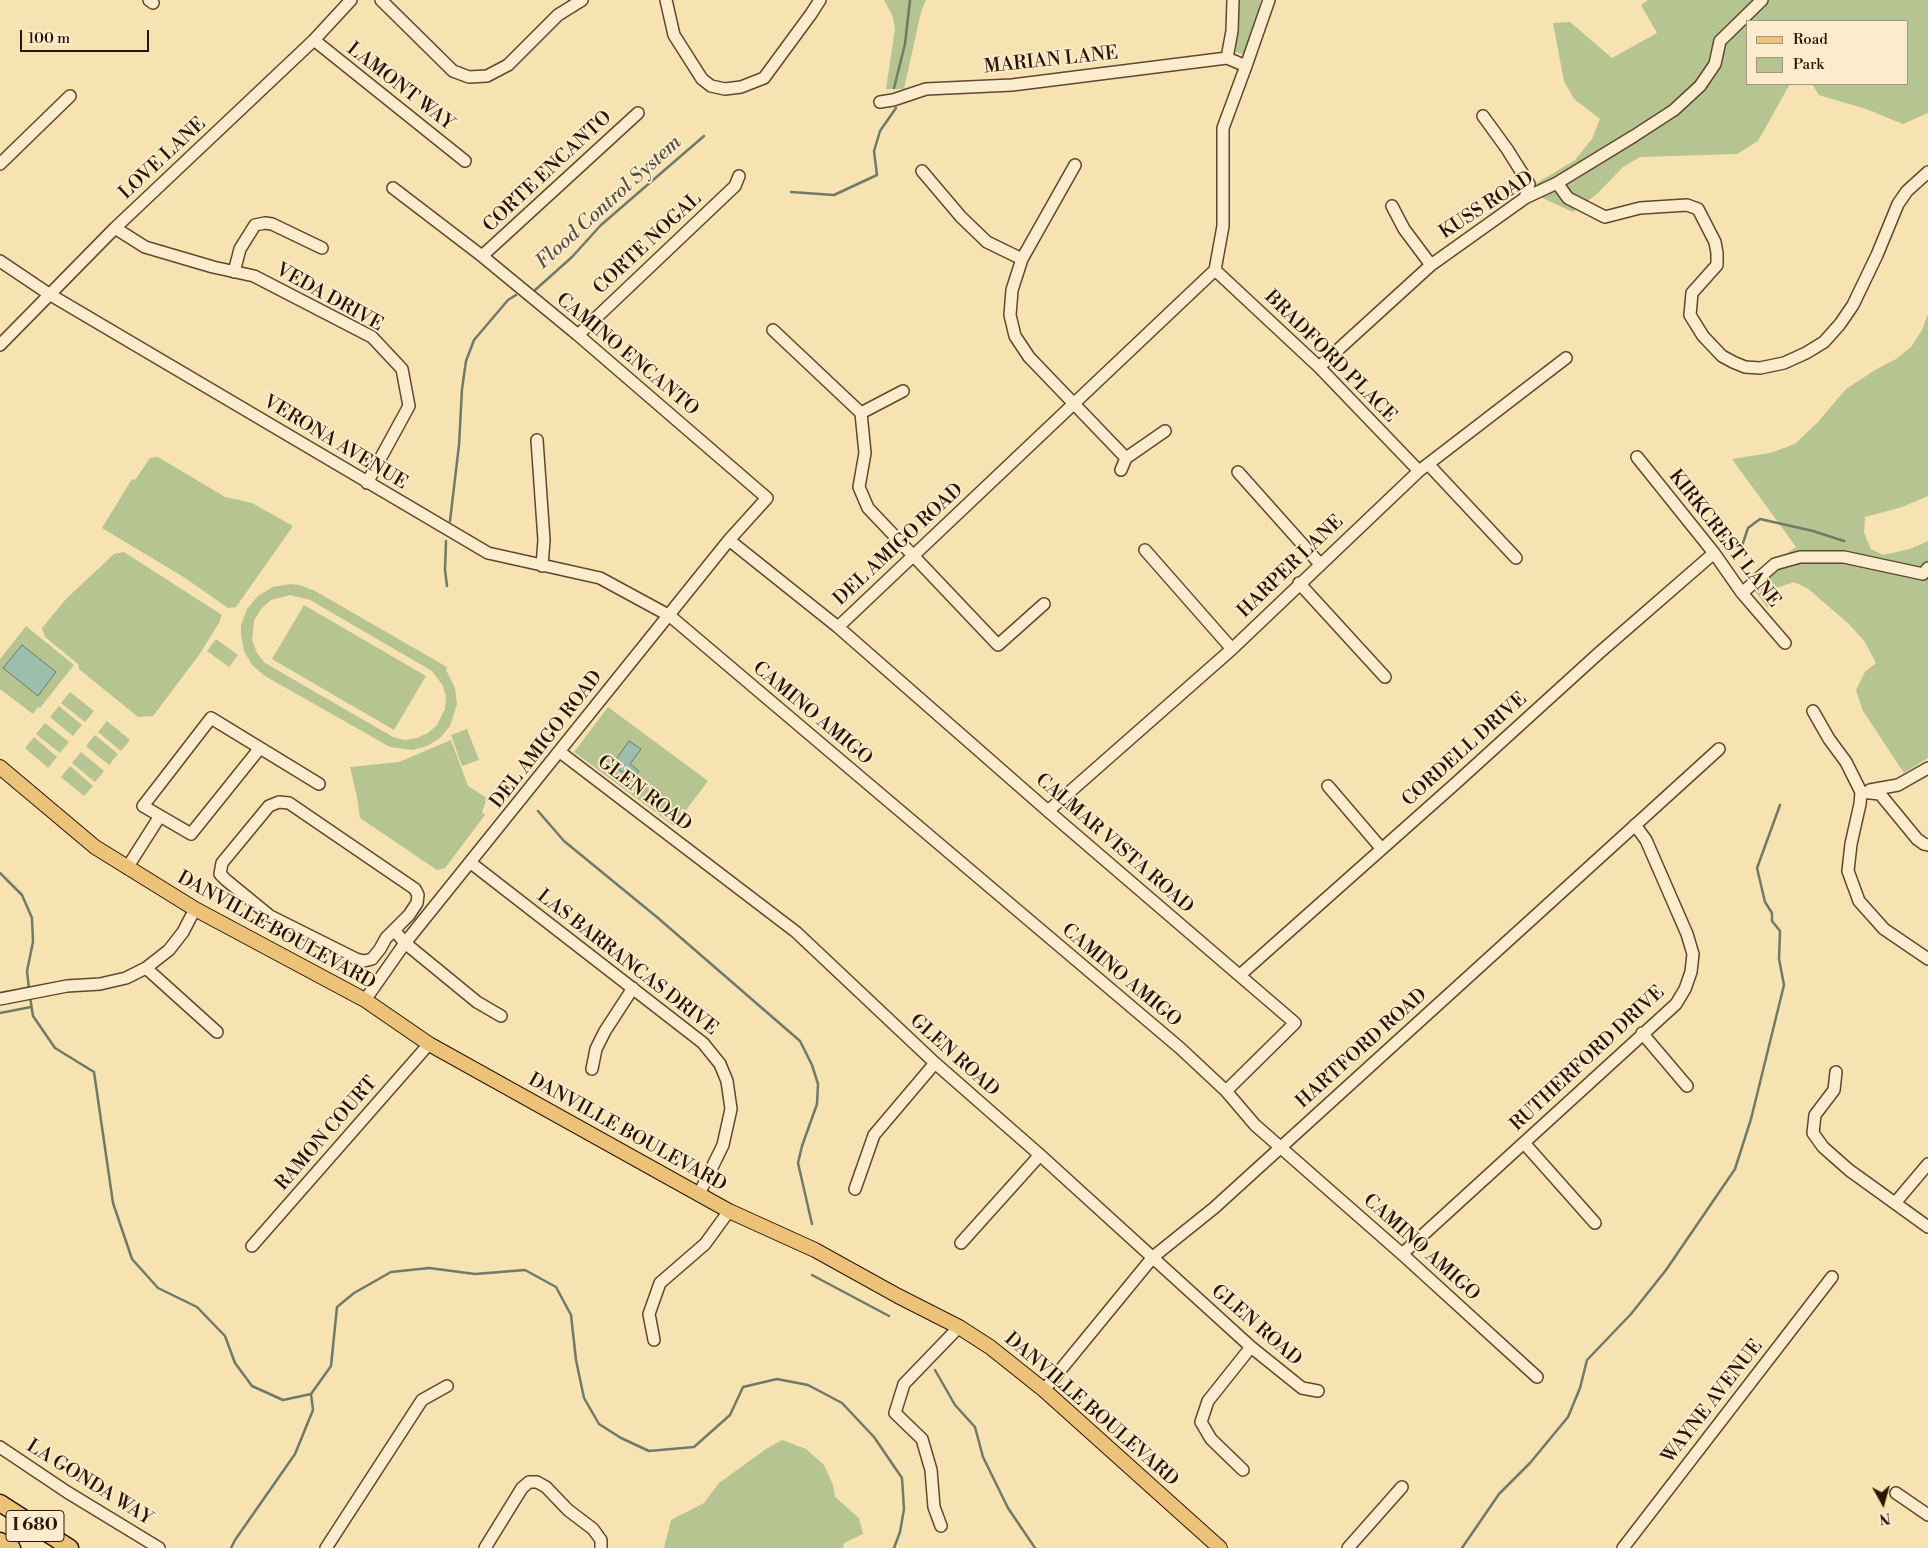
<!DOCTYPE html>
<html>
<head>
<meta charset="utf-8">
<style>
  body { margin:0 }
  #map { position:relative; width:1928px; height:1548px; overflow:hidden; background:#f7e2b1; font-family:"Libre Bodoni",serif }
  canvas { display:block }
  .legend { position:absolute; left:1746px; top:20px; width:162px; height:65px; box-sizing:border-box; background:#faeccc; border:1px solid #a8957c; margin:0; padding:6px 9px; list-style:none; font-size:15px; color:#2d1303 }
  .legend li { display:flex; align-items:center; gap:10px; height:25px }
  .legend b { width:25px; border:1px solid #a8957c }
  .north { position:absolute; left:1858px; top:1478px; width:50px; height:50px; -webkit-text-stroke:4px #faeccc; paint-order:stroke; rotate:173deg; font-size:14px; font-weight:700; line-height:20px; text-align:center; color:#2d1303 }
  .north::after { content:''; display:block; margin:auto; width:18px; height:22px; background:#2d1303; clip-path:polygon(50% 0,100% 100%,50% 72%,0 100%) }
  .scale { position:absolute; left:20px; top:30px; width:129px; height:22px; box-sizing:border-box; border:2px solid #2d1303; border-top:0; padding-left:6px; font-size:15px; line-height:18px; white-space:nowrap; color:#2d1303; -webkit-text-stroke:4px #faeccc; paint-order:stroke }
</style>
</head>
<body>
<div id="map">
<canvas width="1928" height="1548"></canvas>
<ul class="legend">
<li><b style="height:6px;background:#ecc178"></b>Road</li>
<li><b style="height:14px;background:#b6c491"></b>Park</li>
</ul>
<div class="north">N</div>
<div class="scale">100 m</div>
</div>
<script>
const ctx = document.querySelector('canvas').getContext('2d');
ctx.lineJoin = 'round';
function paint(path, color) {
  ctx.fillStyle = color;
  ctx.fill(path, 'evenodd');
}
function toPath(rows) {
  const path = new Path2D();
  for (const r of rows) {
    path.moveTo(r[0], r[1]);
    for (let i = 2; i < r.length; i += 2) path.lineTo(r[i], r[i + 1]);
  }
  return path;
}
function strokePath(path, color, width, dash) {
  ctx.strokeStyle = color;
  ctx.lineWidth = width;
  ctx.lineCap = dash ? 'butt' : 'round';
  ctx.setLineDash(dash || []);
  ctx.stroke(path);
}
function drawText(font, color, halo, rows, align = 'center') {
  ctx.font = font + ' "Libre Bodoni",serif';
  ctx.lineWidth = 4;
  ctx.setLineDash([]);
  ctx.textBaseline = 'middle';
  ctx.strokeStyle = halo;
  ctx.fillStyle = color;
  for (const [text, x, y, turn = 0] of rows) {
    ctx.save();
    ctx.translate(x, y);
    ctx.rotate((+turn || 0) * Math.PI / 180);
    ctx.textAlign = isNaN(turn) ? turn : align;
    if (halo) ctx.strokeText(text, 0, 0);
    ctx.fillText(text, 0, 0);
    ctx.restore();
  }
}
paint(toPath([
  [884,0,926,0,921,12,904,89,886,89,895,29,893,17],
  [1237,0,1261,0,1246,55,1235,52],
  [1648,0,1928,0,1928,113,1903,124,1866,109,1819,95,1812,84,1907,84,1907,21,1747,21,1747,84,1790,84,1758,141,1737,154,1640,157,1623,167,1597,194,1573,212,1538,196,1532,186,1575,160,1592,139,1600,119,1574,99,1564,81,1553,23,1570,22,1612,58,1657,33,1641,5],
  [1928,314,1928,496,1902,507,1865,517,1864,533,1871,549,1883,555,1910,549,1928,541,1928,758,1904,773,1863,711,1856,690,1865,672,1876,663,1865,642,1849,624,1807,588,1794,582,1776,588,1769,602,1768,608,1747,581,1796,547,1732,459,1770,453,1795,444,1818,422,1846,389,1875,370,1896,359,1911,347,1922,330],
  [158,457,225,497,252,503,293,526,236,607,228,608,182,576,102,528,132,479,135,480,150,458],
  [124,552,222,615,219,623,199,655,153,716,138,717,79,669,78,664,45,637,42,628,66,599,114,554],
  [290,584,299,585,315,591,447,667,446,670,455,688,457,704,450,726,440,738,427,746,412,750,390,747,265,676,252,665,244,651,241,634,241,625,247,609,258,596,266,591,273,587],
  [290,595,310,600,432,671,443,686,446,697,445,709,437,725,428,733,417,738,405,740,393,737,265,663,257,653,252,640,254,621,261,609,271,600],
  [304,605,426,676,394,730,272,659],
  [26,626,74,665,40,708,38,707,33,714,0,689,0,659],
  [216,639,238,655,229,667,207,651],
  [70,692,94,711,85,722,61,703],
  [59,706,82,725,73,736,50,717],
  [608,707,708,781,674,826,574,752],
  [107,721,130,740,121,751,98,732],
  [45,723,69,742,60,753,36,734],
  [467,729,479,760,462,766,451,735],
  [95,735,118,754,109,765,86,746],
  [34,737,57,757,48,768,25,748],
  [451,740,468,786,487,798,482,812,485,815,445,868,437,870,360,818,357,797,350,767,399,762],
  [81,752,104,771,95,782,72,763],
  [70,766,93,786,84,796,61,777],
  [782,1440,806,1449,824,1465,833,1485,835,1497,859,1518,863,1534,844,1543,843,1548,664,1548,671,1520,704,1503,719,1483,766,1449]
]), '#b6c491');
const water = toPath([
  [22,645,56,672,38,696,3,668,22,645],
  [629,741,641,749,630,764,639,771,633,779,612,765,629,741]
]);
paint(water, '#9dbeac');
strokePath(water, '#707a68', 1);
strokePath(toPath([
  [894,88,905,44,910,0],
  [791,192,834,195,877,175,874,151,880,131,896,108],
  [534,291,572,257,601,225,704,136],
  [450,521,459,445,462,389,466,361,474,340,508,300,516,295],
  [446,541,445,570,447,586],
  [1740,552,1748,528,1760,519,1813,531,1844,541],
  [538,811,564,841,658,918,800,1041,812,1065,818,1084,817,1104,802,1146,798,1163,812,1224],
  [0,873,22,895,32,918,33,942,27,971,29,989],
  [30,997,33,1016,55,1048,94,1072,113,1203,132,1259,158,1288,197,1307,225,1336,235,1363,252,1386,283,1400,311,1394,331,1366,337,1307,354,1293,391,1272,429,1268,475,1274,525,1270,556,1287,571,1315,576,1360,584,1398,599,1424,621,1438,649,1451,694,1447,730,1415,743,1387,777,1379,808,1385,842,1403,874,1437,902,1478,904,1509,900,1532,894,1548],
  [0,1013,31,1007],
  [812,1275,889,1316],
  [935,1370,955,1405,975,1427,983,1457,1008,1508,1035,1548],
  [231,1548,235,1540,295,1454,313,1410,311,1394],
  [1462,1548,1499,1494,1530,1463,1568,1417,1580,1388,1587,1360,1631,1314,1666,1270,1735,1169,1751,1119,1784,985,1779,959,1780,931,1772,921,1772,913,1765,902,1757,868,1780,805]
]), '#707a68', 2.5);
const minor = toPath([
  [149,0,153,3],
  [381,0,453,71,469,77,487,76,508,65,558,15,582,0],
  [666,0,674,35,702,79,711,86,725,89,741,87,764,78,811,14,820,0],
  [314,40,465,161],
  [1246,66,1269,0],
  [880,102,893,100,926,89,1012,85,1227,58],
  [1483,116,1507,149,1529,184,1525,198],
  [0,164,70,96],
  [1075,165,1022,259,1012,290,1010,315,1015,336,1029,357,1126,458],
  [922,171,961,217,987,242,1022,259],
  [1557,183,1568,198,1605,217,1640,208,1687,205,1698,209,1715,242,1717,253,1717,265,1692,293,1690,315,1703,336,1722,356,1733,362,1745,367,1760,368,1784,363,1806,353,1824,342,1840,324,1853,305,1877,255,1898,204,1907,191,1928,172],
  [1392,206,1404,229,1431,265],
  [115,228,145,247,213,267,254,276,372,337,402,369,409,406,367,483],
  [482,256,638,113],
  [0,261,49,294,488,553,600,578,670,616,1180,1048,1226,1091,1255,1125,1402,1254,1537,1377],
  [1215,270,1319,367,1419,471],
  [234,272,240,249,255,225,265,223,272,224,322,248],
  [773,330,861,413,865,453,859,487,868,508,998,645,1044,604],
  [578,335,735,186,739,176],
  [0,345,115,228,314,40,351,0],
  [1319,367,1431,265,1525,198,1557,183,1634,136,1674,110,1700,86,1715,64,1720,41,1762,0],
  [861,413,903,391],
  [537,440,544,540,542,566],
  [1637,457,1714,553,1742,593,1785,643],
  [1428,464,1516,558],
  [1121,470,1126,458,1165,431],
  [1238,472,1320,564],
  [729,540,838,627,1215,270,1223,226,1223,128,1246,66,1227,58,1232,31,1233,0],
  [1145,550,1232,649],
  [1299,583,1385,677],
  [1742,593,1775,564,1800,557,1844,557,1923,574,1928,568],
  [838,627,1048,811,1295,1023,1226,1091],
  [1813,711,1829,739,1846,762,1861,792,1860,804,1851,844,1848,871,1859,901,1884,929,1928,959],
  [260,748,191,834,143,806,211,718,319,784],
  [560,752,796,932,935,1063,1040,1155,1251,1347,1302,1388,1318,1391],
  [1328,786,1381,848],
  [1870,790,1898,785,1928,768],
  [1861,792,1880,794,1917,839,1924,844,1928,845],
  [279,802,289,803,415,889,418,895,417,903,409,915,386,938,380,949,372,959,364,961,356,959,270,916,226,880,220,874,222,863,269,806,279,802],
  [1048,811,1232,649,1419,471,1566,358],
  [471,863,703,1043,720,1064,727,1081,731,1109,723,1145,699,1194],
  [127,868,160,816],
  [394,930,405,943,477,1002,501,1016],
  [146,968,217,1032],
  [1240,975,1456,783,1599,653,1714,553],
  [0,999,67,986,100,984,126,978,146,968,169,950,183,932,195,909],
  [365,1000,405,943,729,540,767,498,578,335,482,256,393,188],
  [1642,1033,1687,1086],
  [592,1069,596,1049,605,1031,633,988],
  [1836,1072,1834,1090,1815,1115,1813,1133,1823,1147,1849,1170,1928,1227],
  [1524,1143,1595,1223],
  [855,1189,874,1135,935,1063],
  [1895,1203,1928,1164],
  [961,1243,1040,1155],
  [252,1246,429,1044],
  [1402,1254,1676,1004,1685,989,1691,972,1693,954,1687,934,1646,840,1635,825],
  [654,1340,649,1314,660,1283,705,1244,729,1211],
  [1044,1390,1153,1257,1214,1208,1719,749],
  [0,1447,67,1492,159,1548],
  [1243,1470,1211,1439,1201,1422,1208,1401,1251,1347],
  [1896,1493,1928,1515],
  [941,1526,934,1507,931,1470,922,1439,895,1413,904,1384,959,1327],
  [326,1548,422,1400,447,1386],
  [485,1548,522,1488,529,1482,537,1482,546,1487,568,1510,593,1529,601,1540,601,1548],
  [1348,1548,1402,1487],
  [1623,1548,1832,1277]
]);
const major = toPath([
  [0,767,95,847,195,909,365,1000,429,1044,729,1211,815,1250,898,1296,959,1327,990,1347,1044,1390,1220,1548]
]);
const highway = toPath([
  [0,1503,70,1548],
  [0,1541,12,1548]
]);
strokePath(minor, '#60472e', 14);
strokePath(major, '#2d1303', 16);
strokePath(highway, '#2d1303', 19);
strokePath(minor, '#faeccc', 11);
strokePath(major, '#ecc178', 14);
strokePath(highway, '#ecc178', 16);
for (const [x, y, w] of [
  [35,1526,58]
]) {
  const box = new Path2D();
  box.roundRect(x - w / 2, y - 15.5, w, 31, 4);
  ctx.fillStyle = '#faeccc';
  ctx.fill(box);
  strokePath(box, '#2d1303', 1);
}
drawText('bold 18px', '#2d1303', null, [
  ["I 680",35,1526]
]);
drawText('19px', '#2d1303', '#faeccc', [
  ["MARIAN LANE",1051,61,-6],
  ["LAMONT WAY",400,87,38],
  ["LOVE LANE",163,159,-43],
  ["CORTE ENCANTO",548,172,-43],
  ["KUSS ROAD",1487,206,-33],
  ["CORTE NOGAL",648,244,-43],
  ["VEDA DRIVE",329,298,29],
  ["CAMINO ENCANTO",627,355,40],
  ["BRADFORD PLACE",1330,357,45],
  ["VERONA AVENUE",335,443,31],
  ["KIRKCREST LANE",1724,539,52],
  ["DEL AMIGO ROAD",899,545,-43],
  ["HARPER LANE",1291,567,-44],
  ["CAMINO AMIGO",812,714,40],
  ["DEL AMIGO ROAD",547,740,-52],
  ["CORDELL DRIVE",1465,750,-42],
  ["GLEN ROAD",644,794,37],
  ["CALMAR VISTA ROAD",1114,844,41],
  ["DANVILLE BOULEVARD",276,931,29],
  ["LAS BARRANCAS DRIVE",627,963,38],
  ["CAMINO AMIGO",1121,976,40],
  ["HARTFORD ROAD",1362,1049,-42],
  ["GLEN ROAD",954,1056,42],
  ["RUTHERFORD DRIVE",1588,1059,-43],
  ["DANVILLE BOULEVARD",627,1133,29],
  ["RAMON COURT",327,1134,-49],
  ["CAMINO AMIGO",1421,1248,42],
  ["GLEN ROAD",1256,1326,41],
  ["WAYNE AVENUE",1713,1402,-52],
  ["DANVILLE BOULEVARD",1091,1410,41],
  ["LA GONDA WAY",89,1483,32]
]);
drawText('italic 20px', '#544f3e', '#faeccc', [
  ["Flood Control System",609,203,-42]
]);
</script>
</body>
</html>
